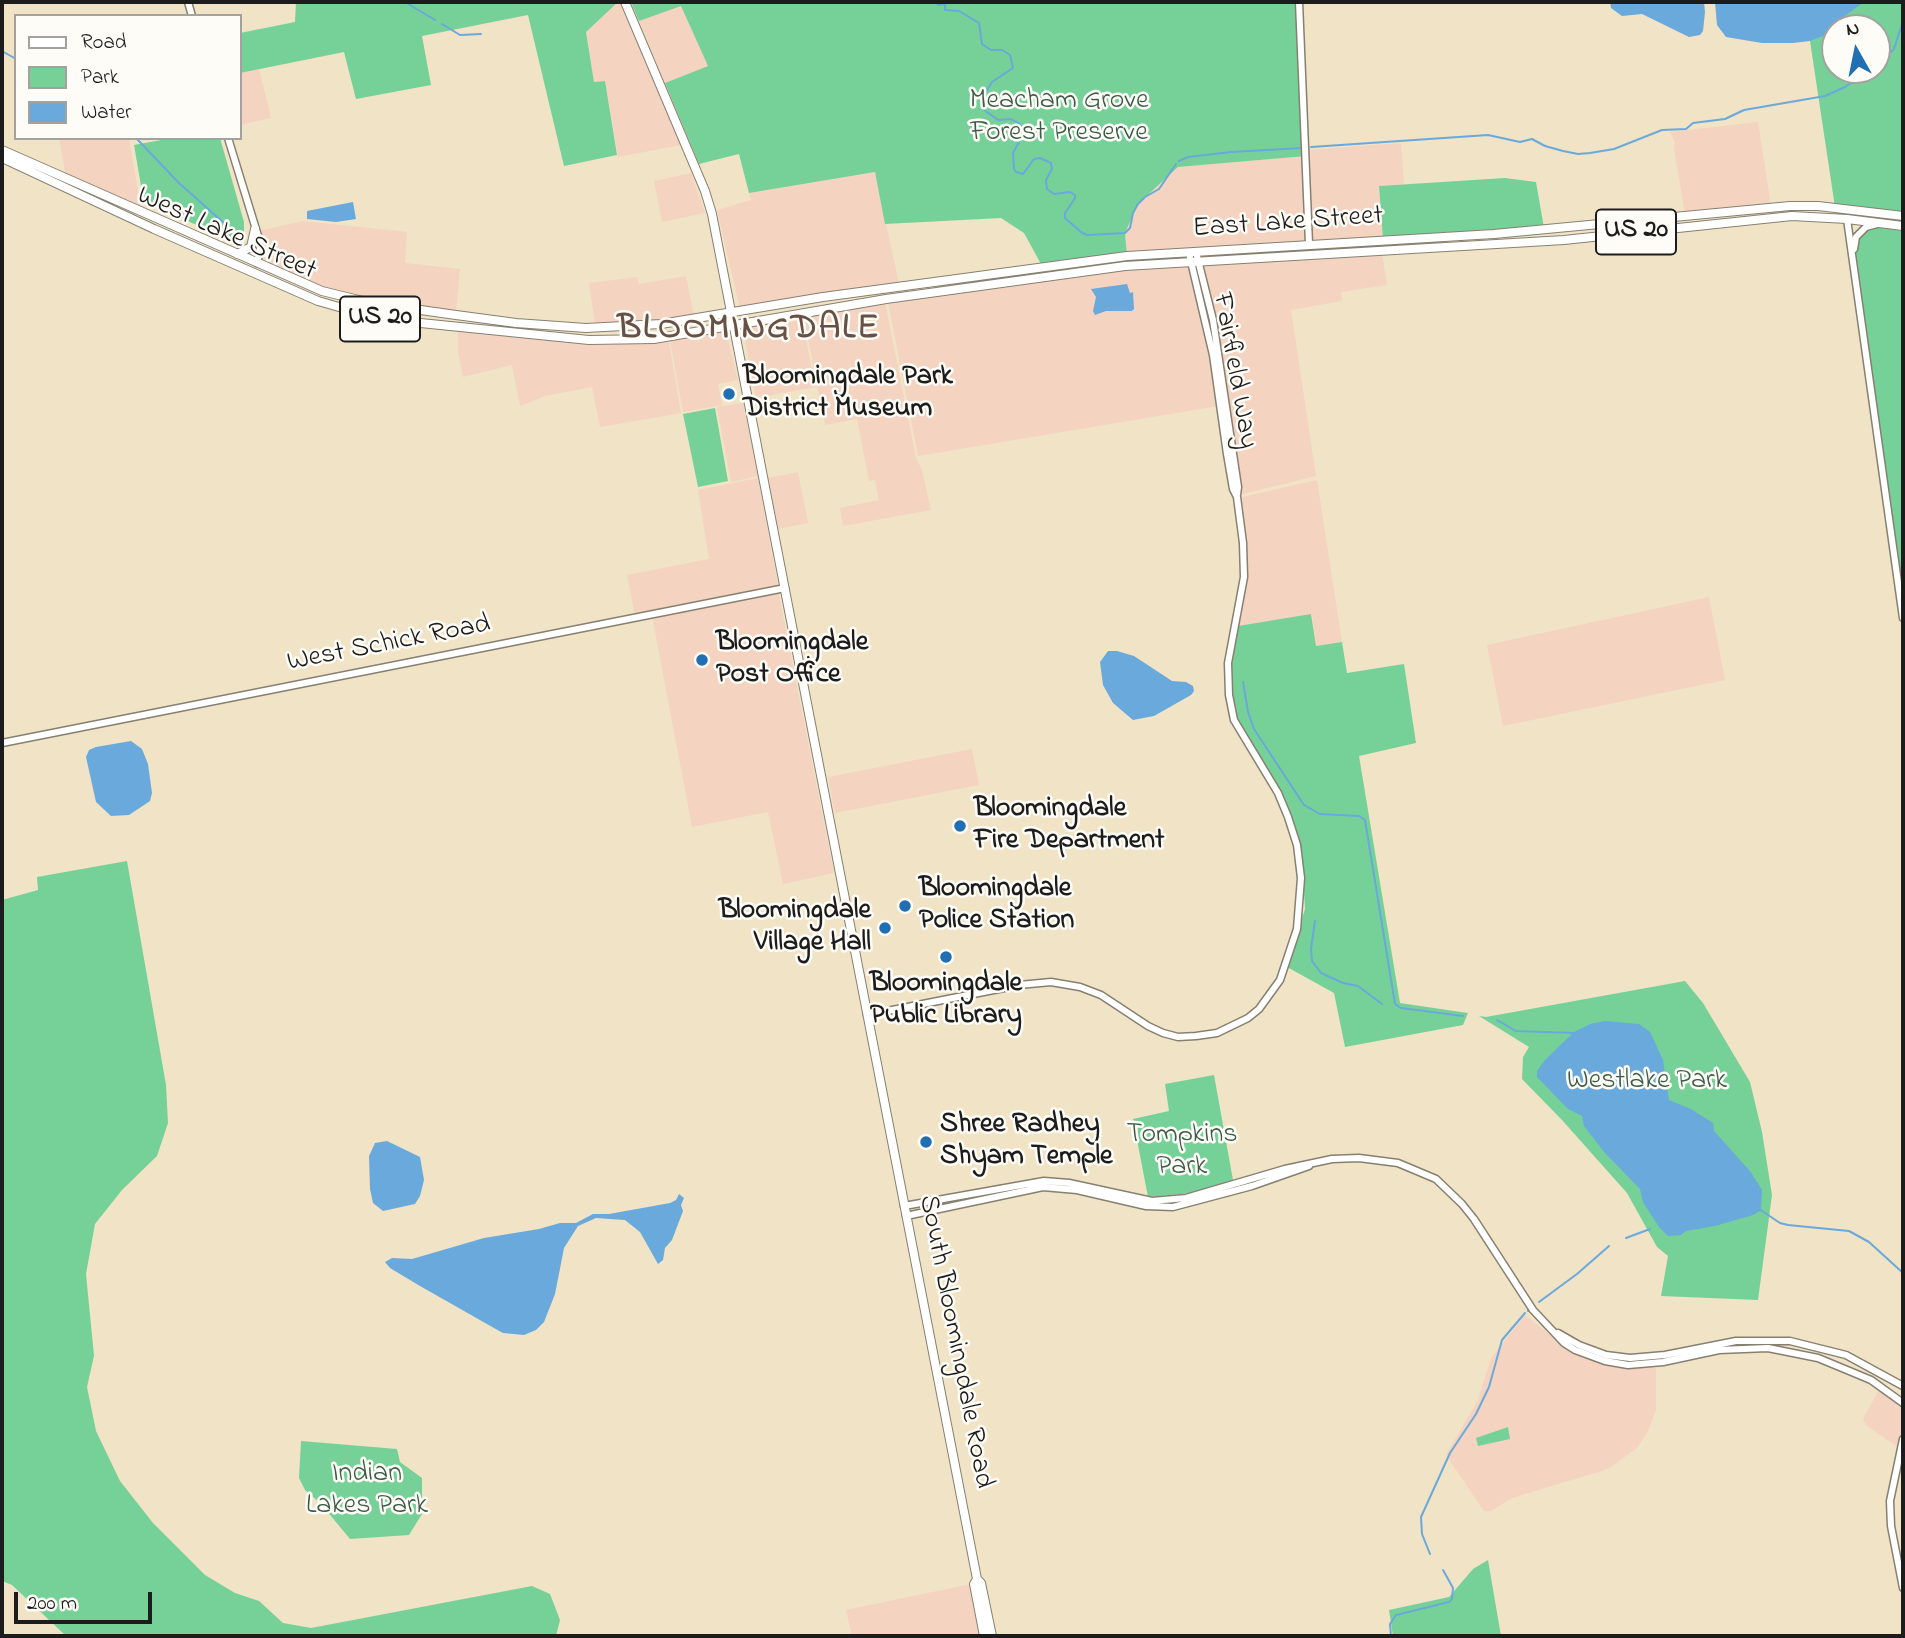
<!DOCTYPE html>
<html>
<head>
<meta charset="utf-8">
<style>
  body { margin:0 }
  #map { position:relative; width:1905px; height:1638px; overflow:hidden; background:#f1e3c6; font-family:"Indie Flower",sans-serif }
  canvas { display:block }
  .frame { position:absolute; inset:0; border:4px solid #1c1c1c; pointer-events:none }
  .legend { position:absolute; left:14px; top:14px; width:228px; height:126px; box-sizing:border-box; background:#fdfcf7; border:2px solid #a3a29f; margin:0; padding:9px 12px; list-style:none; font-size:21px; color:#1c1c1c }
  .legend li { display:flex; align-items:center; gap:14px; height:35px }
  .legend b { width:35px; border:2px solid #a3a29f }
  .north { position:absolute; left:1821px; top:14px; width:70px; height:70px; box-sizing:border-box; background:#fdfcf7; border:2px solid #a3a29f; border-radius:50%; rotate:351deg; font-size:19px; font-weight:700; line-height:28px; text-align:center; color:#1c1c1c }
  .north::after { content:''; display:block; margin:auto; width:24px; height:32px; background:#1f6fb2; clip-path:polygon(50% 0,100% 100%,50% 72%,0 100%) }
  .scale { position:absolute; left:14px; top:1592px; width:138px; height:32px; box-sizing:border-box; border:4px solid #1c1c1c; border-top:0; padding-left:9px; font-size:21px; line-height:24px; white-space:nowrap; color:#1c1c1c; -webkit-text-stroke:5px #fdfcf7; paint-order:stroke }
</style>
</head>
<body>
<div id="map">
<canvas width="1905" height="1638"></canvas>
<div class="frame"></div>
<ul class="legend">
<li><b style="height:9px;background:#fff"></b>Road</li>
<li><b style="height:19px;background:#76d198"></b>Park</li>
<li><b style="height:19px;background:#69a9dc"></b>Water</li>
</ul>
<div class="north">N</div>
<div class="scale">200 m</div>
</div>
<script>
const ctx = document.querySelector('canvas').getContext('2d');
ctx.lineJoin = 'round';
function paint(path, color) {
  ctx.fillStyle = color;
  ctx.fill(path, 'evenodd');
}
function toPath(rows) {
  const path = new Path2D();
  for (const r of rows) {
    path.moveTo(r[0], r[1]);
    for (let i = 2; i < r.length; i += 2) path.lineTo(r[i], r[i + 1]);
  }
  return path;
}
function strokePath(path, color, width, dash) {
  ctx.strokeStyle = color;
  ctx.lineWidth = width;
  ctx.lineCap = dash ? 'butt' : 'round';
  ctx.setLineDash(dash || []);
  ctx.stroke(path);
}
function drawText(font, color, halo, rows, align = 'center') {
  ctx.font = font + ' "Indie Flower",sans-serif';
  ctx.lineWidth = 5;
  ctx.setLineDash([]);
  ctx.textBaseline = 'middle';
  ctx.strokeStyle = halo;
  ctx.fillStyle = color;
  for (const [text, x, y, turn = 0] of rows) {
    ctx.save();
    ctx.translate(x, y);
    ctx.rotate((+turn || 0) * Math.PI / 180);
    ctx.textAlign = isNaN(turn) ? turn : align;
    if (halo) ctx.strokeText(text, 0, 0);
    ctx.fillText(text, 0, 0);
    ctx.restore();
  }
}
paint(toPath([
  [618,2,620,2,681,145,618,157,605,81,594,82,586,32],
  [681,5,708,66,665,83,639,21],
  [259,69,271,118,240,125,240,73],
  [1758,122,1771,206,1685,214,1674,149,1675,142,1670,132],
  [59,138,129,138,142,215,124,211,67,183],
  [1401,143,1404,184,1379,186,1383,239,1311,243,1307,150],
  [1304,156,1307,242,1127,254,1125,233,1138,204,1178,167],
  [875,172,899,284,740,309,717,210,751,200,749,193],
  [691,173,705,213,662,222,654,181],
  [303,221,407,232,405,263,460,269,456,313,348,297,258,262,258,231],
  [1382,252,1387,285,1341,292,1342,301,1291,310,1316,476,1239,495,1201,263],
  [1190,264,1203,311,1219,406,918,456,888,302,1054,276],
  [686,276,694,316,626,326,595,325,589,283,637,277,639,284],
  [885,302,916,458,922,470,931,510,843,526,840,508,879,500,875,480,869,481,857,419,825,425,803,313],
  [800,313,816,387,756,398,742,324],
  [725,327,738,380,718,384,722,405,683,412,669,335],
  [458,328,559,339,668,336,681,413,600,427,592,387,545,396,520,406,512,365,463,377,458,351],
  [743,403,758,476,731,482,717,407],
  [798,472,808,523,778,529,768,478],
  [758,478,778,586,635,616,627,575,709,559,698,490],
  [1317,480,1342,642,1316,646,1312,615,1238,626,1246,578,1238,498],
  [778,590,834,873,783,884,768,812,692,827,652,616],
  [1709,597,1725,680,1503,726,1487,645],
  [972,749,979,785,835,813,828,777],
  [1525,1315,1575,1355,1613,1367,1656,1368,1656,1410,1648,1431,1637,1448,1608,1469,1512,1498,1491,1511,1484,1511,1446,1455,1478,1400,1491,1358],
  [1880,1388,1903,1405,1903,1436,1899,1448,1866,1425,1863,1419],
  [971,1584,981,1636,852,1636,846,1610]
]), '#f4d3c0');
paint(toPath([
  [296,2,618,2,586,32,594,82,605,81,617,155,564,166,528,15,422,36,431,85,356,99,344,52,240,73,240,33,295,22],
  [631,2,1299,2,1306,156,1178,167,1138,204,1125,233,1127,256,1041,264,1024,233,1001,218,885,224,875,172,749,193,739,154,699,164,665,83,708,66,681,6,639,21],
  [1860,2,1903,2,1903,215,1835,207,1810,41],
  [1835,28,1877,28,1877,70,1835,70],
  [172,138,220,138,244,222,244,239,240,243,144,203,134,145],
  [1505,178,1536,182,1544,228,1383,239,1379,186],
  [1880,225,1903,228,1903,593,1860,306,1855,258,1857,240,1868,229],
  [715,408,728,481,698,487,683,414],
  [1311,614,1316,646,1342,642,1347,673,1404,664,1416,743,1359,756,1400,1003,1468,1013,1463,1025,1345,1047,1334,993,1287,967,1305,909,1302,859,1291,819,1236,719,1229,687,1229,671,1238,626],
  [127,861,166,1085,168,1123,157,1156,122,1190,95,1224,86,1274,94,1356,87,1387,96,1431,120,1481,153,1523,205,1575,235,1593,259,1601,283,1623,311,1628,532,1586,550,1594,560,1620,556,1636,66,1636,12,1585,2,1581,2,900,38,890,37,877],
  [1685,981,1703,1003,1750,1082,1762,1132,1772,1195,1758,1300,1661,1296,1668,1256,1657,1247,1627,1193,1562,1120,1522,1079,1523,1057,1529,1047,1479,1016,1486,1017],
  [1214,1075,1233,1180,1190,1193,1148,1197,1133,1119,1169,1111,1165,1084],
  [1508,1427,1510,1439,1478,1446,1476,1438],
  [301,1441,397,1449,400,1462,422,1478,422,1514,409,1535,350,1539,321,1504,305,1490,299,1478],
  [1488,1560,1501,1636,1393,1636,1389,1610,1449,1597,1473,1569]
]), '#76d198');
paint(toPath([
  [1610,2,1704,2,1705,12,1703,31,1700,35,1689,37,1642,14,1622,16,1611,8],
  [1715,2,1864,2,1842,18,1828,34,1810,41,1793,43,1762,43,1726,37,1717,25],
  [353,202,356,219,336,222,307,219,307,211],
  [1127,284,1130,293,1133,292,1134,309,1132,311,1106,311,1095,315,1093,311,1096,297,1091,289],
  [1108,651,1117,651,1134,656,1172,681,1186,682,1193,686,1194,691,1191,695,1154,716,1133,720,1113,703,1103,685,1100,662],
  [131,741,142,749,148,764,152,793,150,801,129,815,111,816,96,802,86,757,89,750,96,747],
  [1605,1021,1639,1024,1650,1032,1663,1060,1669,1100,1691,1109,1713,1123,1714,1131,1750,1171,1762,1190,1761,1210,1753,1215,1715,1226,1686,1231,1681,1235,1668,1236,1659,1227,1643,1202,1640,1189,1605,1153,1584,1126,1582,1116,1568,1109,1537,1077,1537,1071,1545,1060,1574,1032,1590,1024],
  [387,1141,420,1157,424,1180,420,1196,415,1204,383,1211,373,1203,370,1189,369,1156,375,1143],
  [679,1194,684,1198,681,1205,683,1211,672,1240,665,1248,663,1260,658,1264,640,1232,625,1220,596,1218,578,1226,564,1248,555,1294,544,1322,536,1330,524,1335,503,1333,494,1328,420,1286,390,1268,385,1262,392,1258,412,1259,484,1238,539,1229,560,1223,576,1223,593,1214,609,1214,670,1203,676,1200]
]), '#69a9dc');
strokePath(toPath([
  [405,2,435,20],
  [937,2,938,5,945,4,945,10,959,11,979,23,982,44,991,50,1002,50,1010,55,1013,68,992,82,985,93,984,110,998,120,1011,119,1020,124,1022,136,1013,153,1014,169,1016,172,1023,174,1034,159,1040,158,1051,163,1052,169,1046,180,1047,189,1054,194,1070,192,1075,195,1075,198,1065,213,1065,218,1081,232,1087,235,1125,233,1130,228,1133,213,1138,204,1145,197,1159,189,1176,164],
  [442,24,460,35,481,34],
  [2,51,16,59],
  [1877,66,1894,49,1903,21],
  [136,138,179,183,225,224,236,239],
  [1311,147,1488,135,1520,142,1532,139,1545,146,1563,151,1578,154,1590,153,1614,149,1662,130,1686,129,1693,123,1725,119,1744,110,1825,96,1845,87,1871,70],
  [1179,161,1188,157,1231,152,1302,148],
  [1243,682,1248,712,1254,729,1304,805,1320,814,1359,816,1365,820,1395,1004,1401,1008,1463,1016],
  [1315,921,1311,949,1312,961,1321,973,1343,983,1358,986,1382,1004],
  [1497,1020,1516,1031,1575,1033],
  [1759,1209,1780,1223,1788,1225,1849,1231,1869,1242,1903,1273],
  [1626,1238,1650,1229],
  [1539,1302,1577,1274,1609,1246],
  [1528,1311,1528,1310],
  [1430,1554,1422,1534,1421,1517,1450,1453,1476,1414,1489,1387,1502,1340,1525,1313],
  [1391,1636,1390,1624,1396,1615,1449,1602,1452,1599,1453,1588,1443,1570]
]), '#69a9dc', 2);
const minor = toPath([
  [188,2,192,16],
  [1299,2,1309,244],
  [228,138,259,239,260,250,257,263],
  [1847,219,1903,618],
  [1854,249,1856,237,1866,227,1877,224],
  [1196,252,1213,320,1238,487,1237,495],
  [2,743,785,588],
  [867,1015,1019,985,1051,982,1080,987,1101,995,1148,1026,1163,1033,1178,1037,1196,1036,1217,1033,1248,1018,1259,1009,1280,980,1297,929,1301,878,1297,845,1288,817,1278,793,1234,720,1229,695,1228,663,1244,577,1243,543,1237,497,1233,489,1227,454,1213,355,1189,253],
  [904,1206,1044,1181,1069,1183,1152,1201,1186,1198,1285,1169,1332,1159,1359,1158,1398,1163,1436,1179,1462,1204,1474,1219,1533,1310,1564,1343,1575,1350,1605,1361,1628,1365,1663,1362,1719,1350,1768,1348,1818,1358,1847,1370,1871,1380,1903,1403],
  [906,1216,1043,1187,1077,1190,1146,1206,1173,1207,1252,1186,1309,1166],
  [1558,1333,1579,1345,1606,1355,1630,1358,1665,1355,1736,1341,1790,1341,1846,1355,1903,1386],
  [1903,1439,1890,1501,1891,1526,1903,1588]
]);
const major = toPath([
  [625,2,705,191,712,214,977,1579,981,1583,992,1636],
  [2,150,322,291,371,303,456,315,516,323,586,328,661,324,823,297,1127,256,1494,234,1790,206,1818,206,1903,216],
  [2,158,154,229,318,301,381,319,589,340,654,339,886,299,1125,266,1564,240,1792,216,1847,219,1903,226],
  [237,254,251,247,255,229],
  [977,1579,974,1584,984,1636]
]);
strokePath(minor, '#868071', 9);
strokePath(major, '#868071', 10);
strokePath(minor, '#fff', 6);
strokePath(major, '#fff', 8);
for (const [x, y, r, color] of [
  [729,394,7,"#1f6fb2"],
  [702,660,7,"#1f6fb2"],
  [960,826,7,"#1f6fb2"],
  [905,906,7,"#1f6fb2"],
  [885,928,7,"#1f6fb2"],
  [946,957,7,"#1f6fb2"],
  [926,1142,7,"#1f6fb2"]
]) {
  const dot = new Path2D();
  dot.arc(x, y, r, 0, 2 * Math.PI);
  ctx.fillStyle = color;
  ctx.fill(dot);
  strokePath(dot, '#fdfcf7', 2.5);
}
for (const [x, y, w] of [
  [1636,232,80],
  [380,319,80]
]) {
  const box = new Path2D();
  box.roundRect(x - w / 2, y - 22.5, w, 45, 5);
  ctx.fillStyle = '#fdfcf7';
  ctx.fill(box);
  strokePath(box, '#1c1c1c', 2);
}
drawText('bold 26px', '#1c1c1c', null, [
  ["US 20",1636,232],
  ["US 20",380,319]
]);
drawText('28px', '#3c5b47', '#fdfcf7', [
  ["Meacham Grove",1059,102],
  ["Forest Preserve",1059,134],
  ["Westlake Park",1647,1082],
  ["Tompkins",1182,1136],
  ["Park",1182,1168],
  ["Indian",367,1475],
  ["Lakes Park",367,1507]
]);
drawText('28px', '#1c1c1c', '#fdfcf7', [
  ["East Lake Street",1288,224,-4],
  ["West Lake Street",226,235,24],
  ["Fairfield Way",1233,371,80],
  ["West Schick Road",389,645,-11],
  ["South Bloomingdale Road",954,1342,79]
]);
drawText('bold 28px', '#1c1c1c', '#fdfcf7', [
  ["Bloomingdale Park",743,378],
  ["District Museum",743,410],
  ["Bloomingdale",716,644],
  ["Post Office",716,676],
  ["Bloomingdale",974,810],
  ["Fire Department",974,842],
  ["Bloomingdale",919,890],
  ["Police Station",919,922],
  ["Bloomingdale",871,912,"right"],
  ["Village Hall",871,944,"right"],
  ["Bloomingdale",946,985,"center"],
  ["Public Library",946,1017,"center"],
  ["Shree Radhey",940,1126],
  ["Shyam Temple",940,1158]
], 'left');
ctx.letterSpacing = '2px';
drawText('bold 35px', '#675147', '#fdfcf7', [
  ["BLOOMINGDALE",749,331]
]);
ctx.letterSpacing = '0px';
</script>
</body>
</html>
